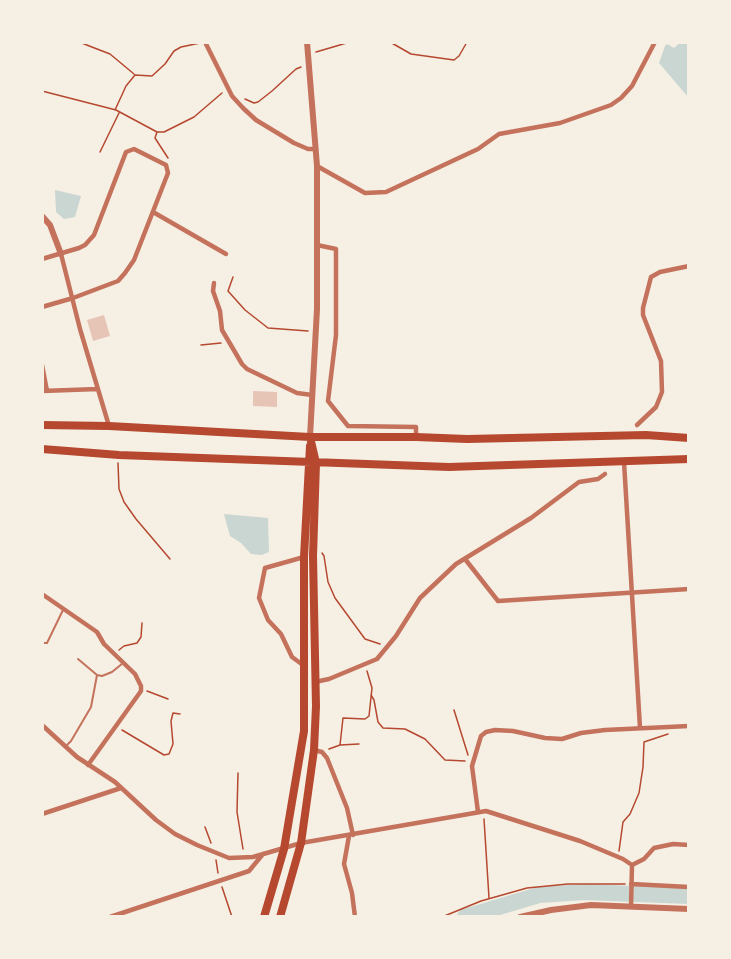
<!DOCTYPE html>
<html>
<head>
<meta charset="utf-8">
<style>
  body { margin:0 }
  #map { position:relative; width:731px; height:959px; overflow:hidden; background:#f6efe4; font-family:Raleway,sans-serif }
  canvas { display:block }
  .frame { position:absolute; inset:0; border:44px solid #f6efe4; pointer-events:none }
</style>
</head>
<body>
<div id="map">
<canvas width="731" height="959"></canvas>
<div class="frame"></div>
</div>
<script>
const ctx = document.querySelector('canvas').getContext('2d');
ctx.lineJoin = 'round';
function paint(path, color) {
  ctx.fillStyle = color;
  ctx.fill(path, 'evenodd');
}
function toPath(rows) {
  const path = new Path2D();
  for (const r of rows) {
    path.moveTo(r[0], r[1]);
    for (let i = 2; i < r.length; i += 2) path.lineTo(r[i], r[i + 1]);
  }
  return path;
}
function strokePath(path, color, width, dash) {
  ctx.strokeStyle = color;
  ctx.lineWidth = width;
  ctx.lineCap = dash ? 'butt' : 'round';
  ctx.setLineDash(dash || []);
  ctx.stroke(path);
}
paint(toPath([
  [681,42,689,42,689,98,659,63,665,46,667,44,674,48],
  [55,190,81,196,75,217,64,219,56,212],
  [224,514,268,518,269,552,262,555,251,554,241,543,230,536]
]), '#c9d6d2');
strokePath(toPath([
  [465,917,539,895,584,892,689,896]
]), '#c9d6d2', 16);
paint(toPath([
  [104,315,110,336,93,341,87,320],
  [253,391,277,392,277,407,253,406]
]), '#e6c5b7');
strokePath(toPath([
  [79,42,110,54,134,74],
  [390,42,411,54,454,60,459,56,467,42],
  [316,52,350,42],
  [42,91,116,110,157,132,164,132,194,117,222,93],
  [245,99,254,103,258,102,272,91,296,69,301,67],
  [115,110,126,86,135,75,152,76,165,64,174,51,181,47,200,43],
  [157,132,155,138,168,158],
  [100,152,119,113],
  [233,277,228,291,245,310,268,328,308,331],
  [201,345,221,343],
  [118,463,119,489,124,502,136,519,170,559],
  [322,553,324,556,328,582,335,598,365,639,380,644],
  [119,650,124,646,137,643,141,637,142,623],
  [147,691,168,699],
  [371,695,374,700,378,722,383,728,405,729,425,739,445,760,465,761],
  [454,710,468,755],
  [122,730,164,755,169,754,173,744,171,721,173,713,180,714],
  [340,745,343,718,365,719,369,716,372,688,367,671],
  [329,749,340,745,359,744],
  [238,773,237,812,243,849],
  [484,819,489,898],
  [205,827,211,843],
  [619,851,623,822,630,814,639,793,643,767,644,742,668,734],
  [216,860,218,873],
  [222,887,232,917],
  [442,917,481,901,527,888,568,884,625,884]
]), '#b5482f', 1.5);
strokePath(toPath([
  [42,643,47,643,63,610],
  [97,675,102,676,112,672,123,663],
  [65,747,71,741,91,707,97,675,78,659]
]), '#c5725c', 2);
strokePath(toPath([
  [205,42,232,96,243,108,256,120,294,143,308,149,315,149],
  [317,166,365,193,386,192,478,149,499,134,560,123,611,105,621,98,632,86,655,42],
  [153,212,226,254],
  [317,245,336,249,336,335,328,401,348,426,416,427,416,437],
  [61,254,80,329,109,426],
  [42,259,79,248,85,245,94,235,126,152,134,149,166,165,168,173,134,260,125,273,118,281,73,298,42,307],
  [214,283,213,291,220,311,222,330,242,364,247,369,297,393,312,395],
  [42,365,47,391],
  [42,391,98,389],
  [637,425,656,407,662,392,661,361,643,315,643,308,651,277,660,272,689,266],
  [624,462,640,728],
  [465,559,498,601,689,589],
  [42,594,97,632,104,644,135,674,141,686,141,691,88,765],
  [303,665,292,657,281,634,268,620,259,598,265,568,304,557],
  [315,682,329,679,377,659,396,636,420,598,456,564,531,518,579,482,598,479,605,474],
  [42,725,77,757,115,782,156,820,175,834,197,845,229,858,253,857,301,843,486,811,580,841,623,859,632,865],
  [314,750,322,752,327,758,347,808,353,835],
  [478,812,472,766,481,736,486,732,495,730,513,731,545,738,562,739,581,733,605,730,689,726],
  [42,814,121,788],
  [349,836,344,864,352,893,355,917],
  [632,865,644,859,654,848,673,844,689,845],
  [631,884,689,887],
  [631,907,632,865],
  [110,917,249,871,263,854]
]), '#c5725c', 4.5);
strokePath(toPath([
  [307,42,317,166,317,309,310,437],
  [42,216,50,225,61,254],
  [520,917,551,910,591,905,689,909]
]), '#c5725c', 6);
strokePath(toPath([
  [42,425,109,426,310,437,416,437,467,439,646,435,689,438],
  [42,449,119,455,449,467,689,459],
  [264,917,284,849,304,731,304,557,310,446],
  [280,917,301,843,314,750,316,706,313,556,316,463,310,437]
]), '#b5482f', 8);
</script>
</body>
</html>
